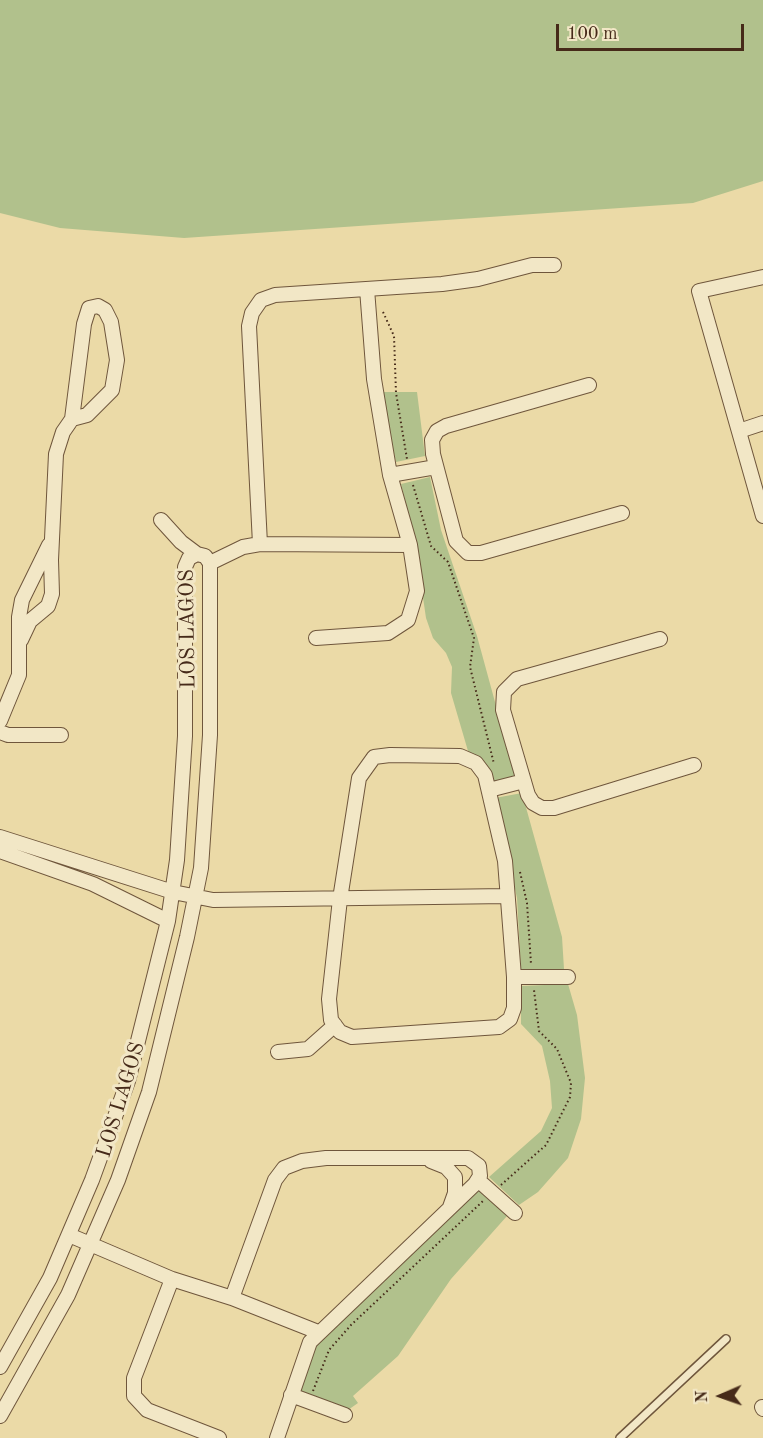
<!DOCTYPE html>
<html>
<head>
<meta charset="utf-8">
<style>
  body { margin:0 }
  #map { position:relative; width:763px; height:1438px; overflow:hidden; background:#ebdaa7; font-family:"Old Standard TT",serif }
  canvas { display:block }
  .north { position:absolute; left:691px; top:1366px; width:60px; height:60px; -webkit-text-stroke:4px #f2e7c6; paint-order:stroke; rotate:268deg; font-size:16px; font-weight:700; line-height:24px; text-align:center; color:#462a19 }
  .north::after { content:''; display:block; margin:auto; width:21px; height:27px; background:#462a19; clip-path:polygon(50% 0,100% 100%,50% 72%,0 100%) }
  .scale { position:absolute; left:556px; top:24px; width:188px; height:27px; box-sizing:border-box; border:3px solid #462a19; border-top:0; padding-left:8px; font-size:18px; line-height:21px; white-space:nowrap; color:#462a19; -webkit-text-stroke:4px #f2e7c6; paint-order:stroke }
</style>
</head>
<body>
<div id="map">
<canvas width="763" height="1438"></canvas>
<div class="north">N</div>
<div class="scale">100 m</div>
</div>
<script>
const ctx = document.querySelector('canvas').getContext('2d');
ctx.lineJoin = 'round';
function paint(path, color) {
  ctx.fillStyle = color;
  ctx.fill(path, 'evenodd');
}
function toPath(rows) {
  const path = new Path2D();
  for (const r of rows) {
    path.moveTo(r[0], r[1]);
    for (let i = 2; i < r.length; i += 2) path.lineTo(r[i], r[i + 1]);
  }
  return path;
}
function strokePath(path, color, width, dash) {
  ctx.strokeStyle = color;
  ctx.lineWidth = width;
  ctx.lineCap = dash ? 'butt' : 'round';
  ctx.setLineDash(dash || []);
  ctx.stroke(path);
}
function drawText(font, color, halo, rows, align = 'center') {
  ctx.font = font + ' "Old Standard TT",serif';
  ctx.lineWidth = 6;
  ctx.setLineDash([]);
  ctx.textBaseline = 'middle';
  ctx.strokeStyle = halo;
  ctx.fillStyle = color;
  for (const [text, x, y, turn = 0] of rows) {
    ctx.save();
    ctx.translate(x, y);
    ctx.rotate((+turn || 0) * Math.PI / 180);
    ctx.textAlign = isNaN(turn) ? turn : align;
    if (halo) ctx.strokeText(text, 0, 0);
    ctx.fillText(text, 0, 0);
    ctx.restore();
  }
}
paint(toPath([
  [0,0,763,0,763,181,693,203,184,238,60,228,0,213],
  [380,392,417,392,425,456,396,462],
  [430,477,441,530,477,636,516,779,494,784,478,761,468,751,451,693,452,667,446,653,433,638,426,618,414,536,401,484],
  [522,793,562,937,564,969,521,971,517,898,495,798],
  [568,984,577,1015,585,1078,581,1119,568,1158,538,1192,519,1205,489,1177,541,1131,552,1108,550,1081,542,1046,521,1024,521,986],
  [477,1188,507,1216,451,1279,398,1356,353,1396,358,1403,348,1410,297,1393,311,1353,320,1339]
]), '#b1c18c');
const service = toPath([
  [620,1438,726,1339]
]);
const minor = toPath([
  [763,277,699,291,763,516],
  [589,385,446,426,437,431,432,440,433,454,456,541,468,553,481,553,622,513],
  [739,431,763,423],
  [390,475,436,467],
  [161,520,181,542,197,554],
  [260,544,249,326,252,313,261,300,275,295,442,284,478,279,532,265,554,265],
  [210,563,243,547,260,544,410,545],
  [316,638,388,633,408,620,417,591,410,545,390,475,374,379,367,289],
  [660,639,517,679,504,692,503,710,528,795,533,803,542,808,554,808,694,765],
  [21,640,30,621,48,606,52,594,51,560,56,454,63,432,72,419,84,324,89,308,98,306,105,310,111,322,117,360,112,390,87,415,72,419],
  [0,721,19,675,19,617,22,600,49,545],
  [0,732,8,735,61,735],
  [390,755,460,756,476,763,485,775,505,861,514,977,514,1008,510,1019,499,1027,352,1037,340,1032,331,1020,329,999,340,899,359,778,374,757,390,755],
  [489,790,524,781],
  [0,837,173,892,213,900,507,896],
  [0,851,93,884,168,921],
  [514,977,568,977],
  [278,1052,308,1049,335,1025],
  [431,1161,446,1167,455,1177,455,1193,450,1207],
  [478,1180,515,1213],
  [69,1235,172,1279,232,1298,318,1332],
  [172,1279,134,1378,134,1396,147,1410,219,1438],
  [232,1298,275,1180,284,1168,302,1161,326,1158,468,1158,479,1166,480,1176,475,1184,310,1342,277,1438],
  [0,1367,50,1278,92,1180,128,1081,168,921,177,860,185,736,185,567,189,558,197,554,205,556,210,563,210,735,201,868,187,937,149,1092,118,1180,68,1295,0,1416],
  [291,1395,345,1415],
  [762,1407,763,1409]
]);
strokePath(service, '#6f563c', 10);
strokePath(minor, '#6f563c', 16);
strokePath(toPath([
  [383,312,394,336,396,393,407,459],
  [413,485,431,546,448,562,474,638,470,667,494,764],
  [520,872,527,903,531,964],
  [501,1185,546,1145,570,1097,571,1083,557,1049,539,1031,534,990],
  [313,1391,329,1350,351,1325,483,1201]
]), '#462a19', 2, [1.5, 3]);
strokePath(service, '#f2e7c6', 7);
strokePath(minor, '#f2e7c6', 14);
drawText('21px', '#462a19', '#f2e7c6', [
  ["LOS LAGOS",188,629,-91],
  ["LOS LAGOS",121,1100,-73]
]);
</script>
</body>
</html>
